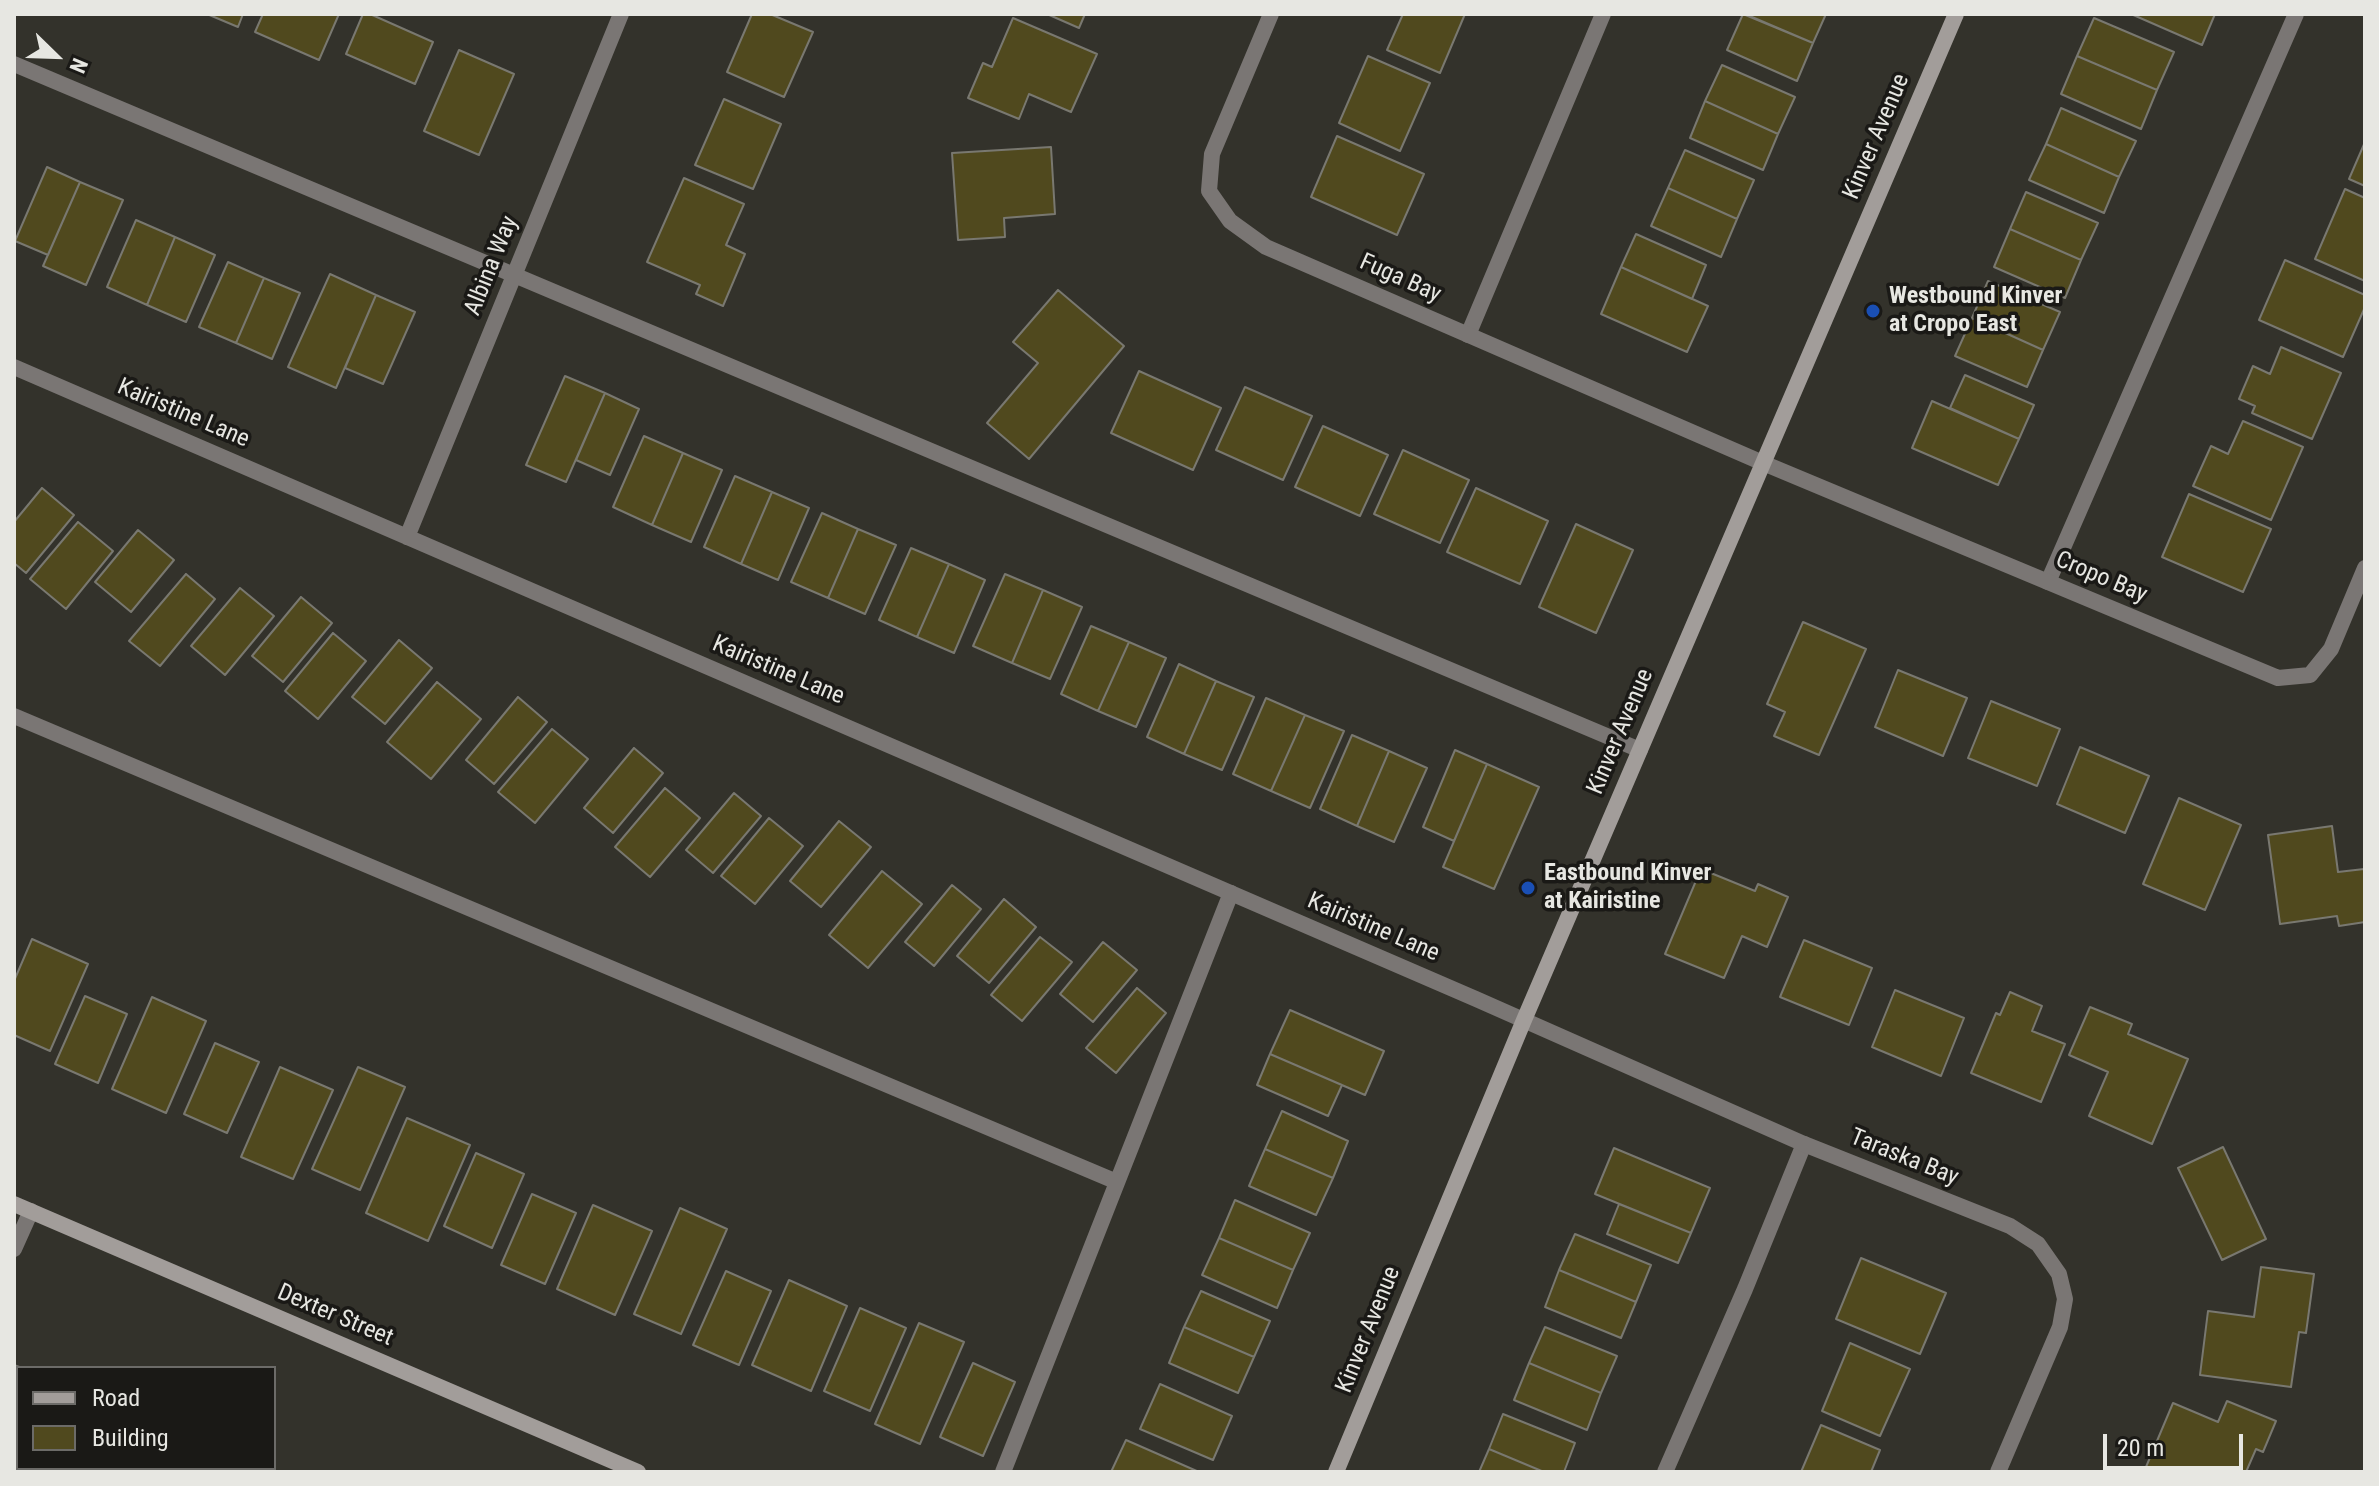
<!DOCTYPE html>
<html>
<head>
<meta charset="utf-8">
<style>
  body { margin:0 }
  #map { position:relative; width:2379px; height:1486px; overflow:hidden; background:#33322b; font-family:"Roboto Condensed",sans-serif }
  canvas { display:block }
  .frame { position:absolute; inset:0; border:16px solid #e7e7e2; pointer-events:none }
  .legend { position:absolute; left:16px; top:1366px; width:260px; height:104px; box-sizing:border-box; background:#1a1916; border:2px solid #6c6b68; margin:0; padding:10px 14px; list-style:none; font-size:24px; color:#e7e7e2 }
  .legend li { display:flex; align-items:center; gap:16px; height:40px }
  .legend b { width:40px; border:2px solid #6c6b68 }
  .north { position:absolute; left:16px; top:16px; width:80px; height:80px; -webkit-text-stroke:6px #1a1916; paint-order:stroke; rotate:113deg; font-size:22px; font-weight:700; line-height:32px; text-align:center; color:#e7e7e2 }
  .north::after { content:''; display:block; margin:auto; width:28px; height:36px; background:#e7e7e2; clip-path:polygon(50% 0,100% 100%,50% 72%,0 100%) }
  .scale { position:absolute; left:2103px; top:1434px; width:140px; height:36px; box-sizing:border-box; border:4px solid #e7e7e2; border-top:0; padding-left:10px; font-size:24px; line-height:28px; white-space:nowrap; color:#e7e7e2; -webkit-text-stroke:6px #1a1916; paint-order:stroke }
</style>
</head>
<body>
<div id="map">
<canvas width="2379" height="1486"></canvas>
<div class="frame"></div>
<ul class="legend">
<li><b style="height:10px;background:#a29d9a"></b>Road</li>
<li><b style="height:22px;background:#50491e"></b>Building</li>
</ul>
<div class="north">N</div>
<div class="scale">20 m</div>
</div>
<script>
const ctx = document.querySelector('canvas').getContext('2d');
ctx.lineJoin = 'round';
function paint(path, color) {
  ctx.fillStyle = color;
  ctx.fill(path, 'evenodd');
}
function toPath(rows) {
  const path = new Path2D();
  for (const r of rows) {
    path.moveTo(r[0], r[1]);
    for (let i = 2; i < r.length; i += 2) path.lineTo(r[i], r[i + 1]);
  }
  return path;
}
function strokePath(path, color, width, dash) {
  ctx.strokeStyle = color;
  ctx.lineWidth = width;
  ctx.lineCap = dash ? 'butt' : 'round';
  ctx.setLineDash(dash || []);
  ctx.stroke(path);
}
function drawText(font, color, halo, rows, align = 'center') {
  ctx.font = font + ' "Roboto Condensed",sans-serif';
  ctx.lineWidth = 7;
  ctx.setLineDash([]);
  ctx.textBaseline = 'middle';
  ctx.strokeStyle = halo;
  ctx.fillStyle = color;
  for (const [text, x, y, turn = 0] of rows) {
    ctx.save();
    ctx.translate(x, y);
    ctx.rotate((+turn || 0) * Math.PI / 180);
    ctx.textAlign = isNaN(turn) ? turn : align;
    if (halo) ctx.strokeText(text, 0, 0);
    ctx.fillText(text, 0, 0);
    ctx.restore();
  }
}
const building = toPath([
  [207,14,243,14,238,27,207,14],
  [263,14,339,14,319,60,255,32,263,14],
  [363,14,370,14,433,42,415,84,346,54,363,14],
  [752,14,770,14,813,32,784,97,727,72,752,14],
  [1047,14,1085,14,1079,28,1047,14],
  [1403,14,1465,14,1440,73,1387,50,1403,14],
  [1743,14,1813,43,1797,81,1727,50,1743,14],
  [1745,14,1826,14,1813,43,1745,14],
  [2131,14,2215,14,2202,45,2131,14],
  [1013,18,1097,54,1071,112,1029,94,1019,119,968,98,983,63,992,67,1013,18],
  [2094,18,2174,52,2157,90,2077,56,2094,18],
  [459,50,514,74,479,155,424,131,459,50],
  [1368,56,1430,83,1400,151,1339,123,1368,56],
  [2077,56,2157,90,2141,129,2061,94,2077,56],
  [1722,65,1795,97,1778,134,1705,101,1722,65],
  [724,99,781,124,753,189,695,165,724,99],
  [1705,101,1778,134,1763,170,1690,138,1705,101],
  [2061,108,2136,141,2119,177,2046,144,2061,108],
  [1337,136,1424,174,1397,235,1311,197,1337,136],
  [2365,142,2365,186,2349,179,2365,142],
  [2046,144,2119,177,2104,213,2029,180,2046,144],
  [1051,147,1055,214,1004,218,1005,237,958,240,952,153,1051,147],
  [1685,150,1754,180,1737,219,1668,188,1685,150],
  [47,167,80,182,48,255,15,241,47,167],
  [684,178,744,204,726,245,745,254,723,306,696,294,700,285,647,262,684,178],
  [80,182,123,200,86,285,43,266,80,182],
  [1668,188,1737,219,1721,257,1651,226,1668,188],
  [2345,189,2365,198,2365,281,2315,259,2345,189],
  [2026,192,2098,223,2081,260,2010,229,2026,192],
  [136,220,175,237,147,305,107,287,136,220],
  [2010,229,2081,260,2065,298,1994,267,2010,229],
  [1636,234,1706,265,1692,299,1621,267,1636,234],
  [175,237,215,255,186,322,147,305,175,237],
  [2285,260,2365,295,2365,307,2343,357,2259,320,2285,260],
  [228,262,264,278,236,343,199,327,228,262],
  [1621,267,1708,306,1687,352,1601,314,1621,267],
  [330,274,376,295,336,388,288,367,330,274],
  [264,278,300,293,272,359,236,343,264,278],
  [1988,281,2060,312,2043,350,1972,318,1988,281],
  [1058,290,1124,346,1029,459,987,423,1038,363,1013,342,1058,290],
  [376,295,415,312,383,384,345,368,376,295],
  [1972,318,2043,350,2027,387,1955,356,1972,318],
  [2281,347,2341,373,2312,439,2252,413,2255,406,2239,399,2253,366,2270,374,2281,347],
  [1139,371,1221,408,1193,470,1111,433,1139,371],
  [1965,375,2034,405,2019,439,1950,408,1965,375],
  [565,376,605,393,566,482,526,465,565,376],
  [1245,387,1312,416,1283,480,1216,450,1245,387],
  [605,393,639,409,610,475,576,460,605,393],
  [1932,401,2019,439,1998,485,1912,448,1932,401],
  [2243,421,2303,447,2271,520,2193,486,2211,446,2228,454,2243,421],
  [1323,426,1388,455,1360,516,1295,487,1323,426],
  [644,436,683,453,652,525,613,507,644,436],
  [1403,450,1469,480,1440,543,1374,514,1403,450],
  [683,453,722,470,691,542,652,525,683,453],
  [735,476,772,492,741,564,704,547,735,476],
  [42,488,74,515,26,573,14,563,14,522,42,488],
  [1476,488,1548,521,1520,584,1447,552,1476,488],
  [772,492,809,508,778,580,741,564,772,492],
  [2189,494,2271,529,2243,592,2162,557,2189,494],
  [822,513,858,529,828,598,791,582,822,513],
  [78,522,113,551,66,609,30,579,78,522],
  [1576,524,1633,550,1596,633,1539,607,1576,524],
  [858,529,896,545,865,614,828,598,858,529],
  [138,530,174,560,131,612,95,582,138,530],
  [911,548,949,564,917,637,879,620,911,548],
  [949,564,985,580,954,653,917,637,949,564],
  [186,574,215,599,160,666,129,641,186,574],
  [1005,574,1043,590,1012,663,973,646,1005,574],
  [240,588,274,616,225,675,191,646,240,588],
  [1043,590,1082,607,1050,679,1012,663,1043,590],
  [301,597,332,623,283,682,252,656,301,597],
  [1803,622,1866,649,1819,755,1774,736,1785,712,1767,704,1803,622],
  [1091,626,1129,642,1098,711,1061,694,1091,626],
  [333,633,366,661,318,719,285,691,333,633],
  [399,640,432,668,385,724,352,697,399,640],
  [1129,642,1166,658,1136,727,1098,711,1129,642],
  [1179,664,1216,681,1184,754,1147,737,1179,664],
  [1898,670,1967,698,1943,756,1875,727,1898,670],
  [1216,681,1254,697,1222,770,1184,754,1216,681],
  [437,682,481,719,431,779,387,742,437,682],
  [518,697,547,722,494,784,466,760,518,697],
  [1266,698,1305,715,1271,791,1233,774,1266,698],
  [1991,701,2060,729,2037,786,1968,758,1991,701],
  [1305,715,1344,731,1310,808,1271,791,1305,715],
  [552,729,588,759,535,823,498,792,552,729],
  [1352,735,1389,751,1357,826,1320,809,1352,735],
  [2080,747,2149,776,2125,833,2057,804,2080,747],
  [634,748,663,773,613,833,584,808,634,748],
  [1455,750,1487,764,1454,841,1423,827,1455,750],
  [1389,751,1427,768,1394,842,1357,826,1389,751],
  [1487,764,1539,787,1494,889,1443,867,1487,764],
  [665,788,700,818,650,877,615,847,665,788],
  [734,793,761,816,713,873,686,850,734,793],
  [2179,798,2241,825,2205,910,2143,884,2179,798],
  [769,818,803,846,755,904,721,876,769,818],
  [839,821,871,847,821,907,790,881,839,821],
  [2332,826,2338,872,2364,869,2365,922,2339,926,2337,916,2280,924,2268,835,2332,826],
  [1701,869,1755,891,1758,884,1788,897,1767,947,1742,936,1724,978,1665,954,1701,869],
  [882,871,922,904,868,968,829,935,882,871],
  [952,885,981,909,934,966,905,942,952,885],
  [1004,899,1036,927,989,983,957,956,1004,899],
  [1040,937,1072,962,1022,1021,991,995,1040,937],
  [32,939,88,964,50,1051,14,1035,14,981,32,939],
  [1804,940,1872,968,1849,1025,1780,997,1804,940],
  [1103,942,1137,970,1093,1022,1060,994,1103,942],
  [1137,988,1166,1013,1116,1073,1086,1048,1137,988],
  [1895,990,1964,1018,1941,1076,1872,1047,1895,990],
  [2010,992,2042,1006,2032,1031,2065,1044,2041,1102,1971,1073,1996,1013,2000,1015,2010,992],
  [85,996,127,1014,98,1083,55,1064,85,996],
  [152,997,206,1021,166,1113,112,1089,152,997],
  [2090,1007,2132,1024,2128,1034,2188,1059,2152,1144,2089,1116,2108,1072,2069,1055,2090,1007],
  [1290,1010,1384,1051,1365,1095,1270,1054,1290,1010],
  [215,1043,259,1062,227,1133,184,1114,215,1043],
  [1270,1054,1342,1085,1328,1116,1257,1085,1270,1054],
  [280,1067,333,1090,293,1179,241,1157,280,1067],
  [358,1067,405,1087,360,1190,312,1169,358,1067],
  [1282,1111,1348,1141,1333,1178,1265,1149,1282,1111],
  [407,1118,470,1145,428,1241,366,1213,407,1118],
  [2223,1147,2266,1239,2222,1260,2178,1168,2223,1147],
  [1614,1148,1710,1188,1691,1233,1595,1194,1614,1148],
  [1265,1149,1333,1178,1316,1215,1249,1186,1265,1149],
  [476,1153,524,1174,492,1248,444,1226,476,1153],
  [532,1194,576,1213,545,1284,501,1265,532,1194],
  [1235,1200,1310,1233,1293,1270,1219,1238,1235,1200],
  [1619,1204,1691,1233,1678,1263,1607,1234,1619,1204],
  [593,1205,652,1231,615,1315,557,1289,593,1205],
  [680,1208,727,1229,681,1334,634,1314,680,1208],
  [1575,1234,1651,1265,1636,1302,1559,1270,1575,1234],
  [1219,1238,1293,1270,1277,1308,1202,1275,1219,1238],
  [1861,1258,1946,1293,1920,1354,1836,1319,1861,1258],
  [2261,1267,2314,1274,2306,1333,2299,1332,2291,1387,2200,1375,2208,1311,2254,1317,2261,1267],
  [1559,1270,1636,1302,1621,1338,1545,1307,1559,1270],
  [726,1271,771,1291,739,1365,693,1345,726,1271],
  [789,1280,847,1306,811,1391,752,1365,789,1280],
  [1201,1291,1270,1321,1254,1357,1184,1327,1201,1291],
  [860,1308,906,1328,870,1411,824,1391,860,1308],
  [919,1323,964,1342,920,1444,875,1424,919,1323],
  [1184,1327,1254,1357,1238,1393,1169,1363,1184,1327],
  [1545,1327,1617,1356,1601,1393,1529,1363,1545,1327],
  [1850,1343,1910,1369,1880,1436,1822,1411,1850,1343],
  [973,1363,1015,1382,983,1456,940,1437,973,1363],
  [1529,1363,1601,1393,1587,1430,1514,1400,1529,1363],
  [14,1365,22,1368,18,1368,18,1456,16,1462,14,1461,14,1365],
  [1160,1384,1232,1416,1213,1460,1140,1429,1160,1384],
  [2227,1401,2276,1421,2263,1452,2256,1449,2246,1472,2157,1472,2146,1467,2173,1403,2218,1422,2227,1401],
  [1503,1414,1575,1443,1564,1472,1544,1472,1489,1449,1503,1414],
  [1821,1425,1880,1450,1871,1472,1801,1472,1821,1425],
  [1126,1440,1199,1472,1111,1472,1126,1440],
  [1489,1449,1544,1472,1479,1472,1489,1449],
  [41,1468,97,1468,96,1472,50,1472,41,1468],
  [107,1468,174,1468,172,1472,105,1472,107,1468],
  [189,1468,242,1468,243,1469,242,1472,187,1472,189,1468]
]);
paint(building, '#50491e');
strokePath(building, '#797870', 2);
strokePath(toPath([
  [14,64,1640,750],
  [1468,335,1603,14],
  [2048,582,2296,14],
  [14,716,1117,1182],
  [14,1249,31,1211],
  [1003,1472,1231,893],
  [1665,1472,1745,1289,1804,1144]
]), '#7a7674', 16);
strokePath(toPath([
  [1271,14,1212,154,1209,191,1230,221,1266,247,1763,463,2278,678,2310,675,2331,649,2365,568],
  [14,367,1476,999,1804,1144,2010,1226,2038,1244,2059,1274,2065,1299,2060,1327,1998,1472],
  [407,537,621,14]
]), '#7a7674', 16);
strokePath(toPath([
  [14,1204,638,1472],
  [1336,1472,1524,1020,1956,14]
]), '#a29d9a', 16);
for (const [x, y, r, color] of [
  [1873,311,8,"#1a4fb4"],
  [1528,888,8,"#1a4fb4"]
]) {
  const dot = new Path2D();
  dot.arc(x, y, r, 0, 2 * Math.PI);
  ctx.fillStyle = color;
  ctx.fill(dot);
  strokePath(dot, '#1a1916', 3);
}
drawText('24px', '#e7e7e2', '#1a1916', [
  ["Kinver Avenue",1877,137,-67],
  ["Albina Way",492,266,-68],
  ["Fuga Bay",1400,279,24],
  ["Kairistine Lane",183,414,23],
  ["Cropo Bay",2101,578,23],
  ["Kairistine Lane",778,671,23],
  ["Kinver Avenue",1621,732,-67],
  ["Kairistine Lane",1373,928,23],
  ["Taraska Bay",1904,1158,22],
  ["Dexter Street",335,1316,23],
  ["Kinver Avenue",1369,1330,-68]
]);
drawText('bold 24px', '#e7e7e2', '#1a1916', [
  ["Westbound Kinver",1889,297],
  ["at Cropo East",1889,325],
  ["Eastbound Kinver",1544,874],
  ["at Kairistine",1544,902]
], 'left');
</script>
</body>
</html>
